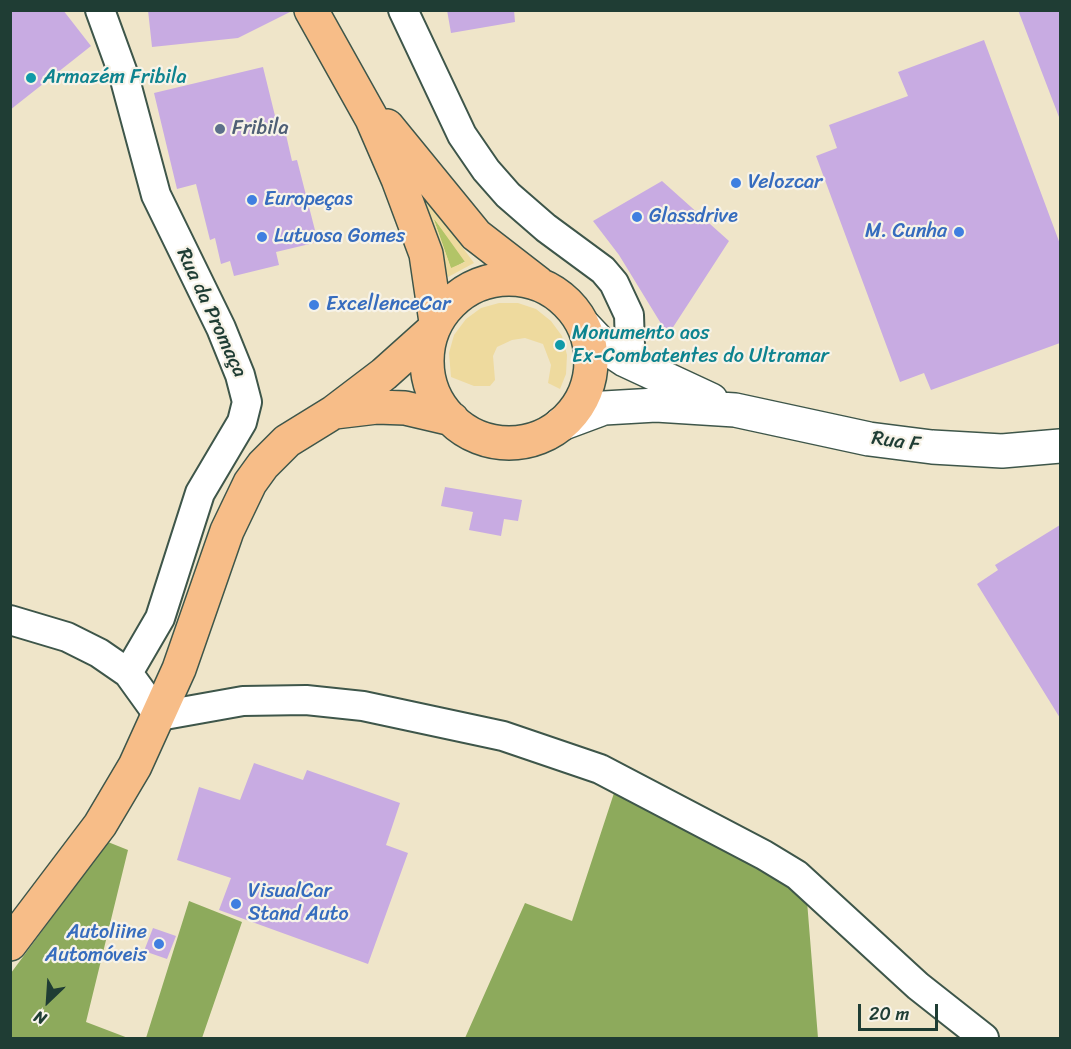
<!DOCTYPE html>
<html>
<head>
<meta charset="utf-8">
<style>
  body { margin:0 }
  #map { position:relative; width:1071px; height:1049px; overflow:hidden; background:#efe5c9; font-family:Sriracha,sans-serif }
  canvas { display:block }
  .frame { position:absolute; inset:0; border:12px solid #1f3d34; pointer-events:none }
  .north { position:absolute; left:18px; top:971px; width:60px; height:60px; -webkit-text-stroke:4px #f7f3e8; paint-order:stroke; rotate:205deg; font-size:16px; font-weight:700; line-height:24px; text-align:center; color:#1f3d34 }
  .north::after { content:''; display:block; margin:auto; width:21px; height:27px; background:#1f3d34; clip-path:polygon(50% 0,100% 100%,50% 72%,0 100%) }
  .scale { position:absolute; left:858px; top:1004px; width:80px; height:27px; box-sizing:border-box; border:3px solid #1f3d34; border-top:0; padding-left:8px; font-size:18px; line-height:21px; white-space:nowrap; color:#1f3d34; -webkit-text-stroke:4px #f7f3e8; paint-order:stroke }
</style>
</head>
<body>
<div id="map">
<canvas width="1071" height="1049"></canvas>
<div class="frame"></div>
<div class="north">N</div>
<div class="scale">20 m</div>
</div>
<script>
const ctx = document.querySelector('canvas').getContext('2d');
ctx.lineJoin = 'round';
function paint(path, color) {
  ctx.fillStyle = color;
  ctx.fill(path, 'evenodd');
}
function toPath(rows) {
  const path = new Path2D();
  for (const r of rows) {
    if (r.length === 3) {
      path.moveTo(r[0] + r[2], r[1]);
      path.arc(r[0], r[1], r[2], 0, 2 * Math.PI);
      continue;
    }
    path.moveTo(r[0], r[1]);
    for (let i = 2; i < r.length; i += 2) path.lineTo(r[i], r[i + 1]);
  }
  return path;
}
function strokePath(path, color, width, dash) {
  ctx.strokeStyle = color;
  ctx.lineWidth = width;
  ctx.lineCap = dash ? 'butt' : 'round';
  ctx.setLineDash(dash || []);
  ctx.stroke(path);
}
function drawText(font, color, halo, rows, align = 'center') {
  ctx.font = font + ' Sriracha,sans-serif';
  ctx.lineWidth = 4.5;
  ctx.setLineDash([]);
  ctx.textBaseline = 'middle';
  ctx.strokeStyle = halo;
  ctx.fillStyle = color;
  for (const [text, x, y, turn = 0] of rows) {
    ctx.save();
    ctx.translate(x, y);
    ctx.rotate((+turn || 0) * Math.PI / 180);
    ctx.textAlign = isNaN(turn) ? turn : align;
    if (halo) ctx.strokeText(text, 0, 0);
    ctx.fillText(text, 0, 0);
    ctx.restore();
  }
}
paint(toPath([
  [433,217,466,261,451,269]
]), '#b2c467');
paint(toPath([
  [615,790,773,876,807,901,818,1038,465,1038,525,903,572,921],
  [108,842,128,850,86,1022,128,1038,11,1038,11,973],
  [189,901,242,922,202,1038,146,1038]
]), '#8daa5c');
paint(toPath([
  [417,185,474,263,448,277],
  [434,220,435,220,465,262,451,268],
  [499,303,518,303,536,309,551,321,562,336,567,355,566,374,560,389,548,383,551,365,543,344,525,338,512,340,497,347,493,356,495,380,490,386,474,386,451,377,449,353,454,335,466,319,481,308]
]), '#eeda9e');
paint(toPath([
  [10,10,63,10,91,46,10,110],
  [148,10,292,10,292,11,238,38,152,47],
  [447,10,514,10,515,22,451,33],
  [1018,10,1060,10,1060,117,1059,117],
  [984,40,1060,244,1060,343,931,390,924,373,900,382,816,156,837,148,829,125,908,96,898,72],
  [263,67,278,128,284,126,292,161,297,160,318,242,276,252,279,265,234,276,230,261,221,264,215,238,210,240,196,184,177,189,154,93],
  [662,181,729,241,668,335,619,255,593,221],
  [445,487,522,500,518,521,504,519,501,536,469,530,473,512,441,506],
  [1060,525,1060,718,977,584,998,570,995,565],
  [254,763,303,780,307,770,400,803,386,845,408,853,368,964,219,910,231,878,177,860,199,787,240,800],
  [153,928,176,936,167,959,144,951]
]), '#c8abe2');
const minor = toPath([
  [100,10,124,76,156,195,221,328,240,375,247,402,242,422,200,493,160,618,128,673],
  [403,10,462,135,486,170,508,195,546,228,603,270,614,283,629,315,630,345,625,360],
  [10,620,67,637,99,653,128,673,159,716,243,701,306,700,363,706,503,736,600,769,764,855,797,875,918,986,984,1038]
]);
const tertiary = toPath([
  [585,327,601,344,625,360,711,400],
  [561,424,604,408,656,405,735,410,869,439,932,447,1002,451,1060,446]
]);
const primary = toPath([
  [311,10,372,119,398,179,426,254,436,322],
  [387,126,476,235,538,283],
  [509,361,82],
  [335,412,377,407,405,408,452,419],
  [10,944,100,825,135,766,179,669,227,531,250,483,263,465,287,441,334,412,384,374,432,331]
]);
strokePath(minor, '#3e564a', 32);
strokePath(tertiary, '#3e564a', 36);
strokePath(primary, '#3e564a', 36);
strokePath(minor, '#fff', 28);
strokePath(tertiary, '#fff', 33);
strokePath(primary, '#f7bd88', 33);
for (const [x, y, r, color] of [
  [31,78,6,"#0f9aa8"],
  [220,129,6,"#5c6f8a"],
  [736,183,6,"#3f7fe0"],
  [252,200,6,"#3f7fe0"],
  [637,217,6,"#3f7fe0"],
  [959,232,6,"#3f7fe0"],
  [262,237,6,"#3f7fe0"],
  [314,305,6,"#3f7fe0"],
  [560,345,6,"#0f9aa8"],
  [236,904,6,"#3f7fe0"],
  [159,944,6,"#3f7fe0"]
]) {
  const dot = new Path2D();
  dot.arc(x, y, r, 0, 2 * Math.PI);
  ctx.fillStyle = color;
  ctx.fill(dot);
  strokePath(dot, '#f7f3e8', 2);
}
drawText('20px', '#0d838f', '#f7f3e8', [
  ["Armazém Fribila",43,78],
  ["Monumento aos",572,334],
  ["Ex-Combatentes do Ultramar",572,357]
], 'left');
drawText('20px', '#4e5e75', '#f7f3e8', [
  ["Fribila",232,129]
], 'left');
drawText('20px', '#366cbe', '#f7f3e8', [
  ["Velozcar",748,183],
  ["Europeças",264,200],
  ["Glassdrive",649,217],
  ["M. Cunha",947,232,"right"],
  ["Lutuosa Gomes",274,237],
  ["ExcellenceCar",326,305],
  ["VisualCar",248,892],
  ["Stand Auto",248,915],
  ["Autoliine",147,933,"right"],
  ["Automóveis",147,956,"right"]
], 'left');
drawText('20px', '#1f3d34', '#f7f3e8', [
  ["Rua da Promaça",211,313,65],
  ["Rua F",896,442,8]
]);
</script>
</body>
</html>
